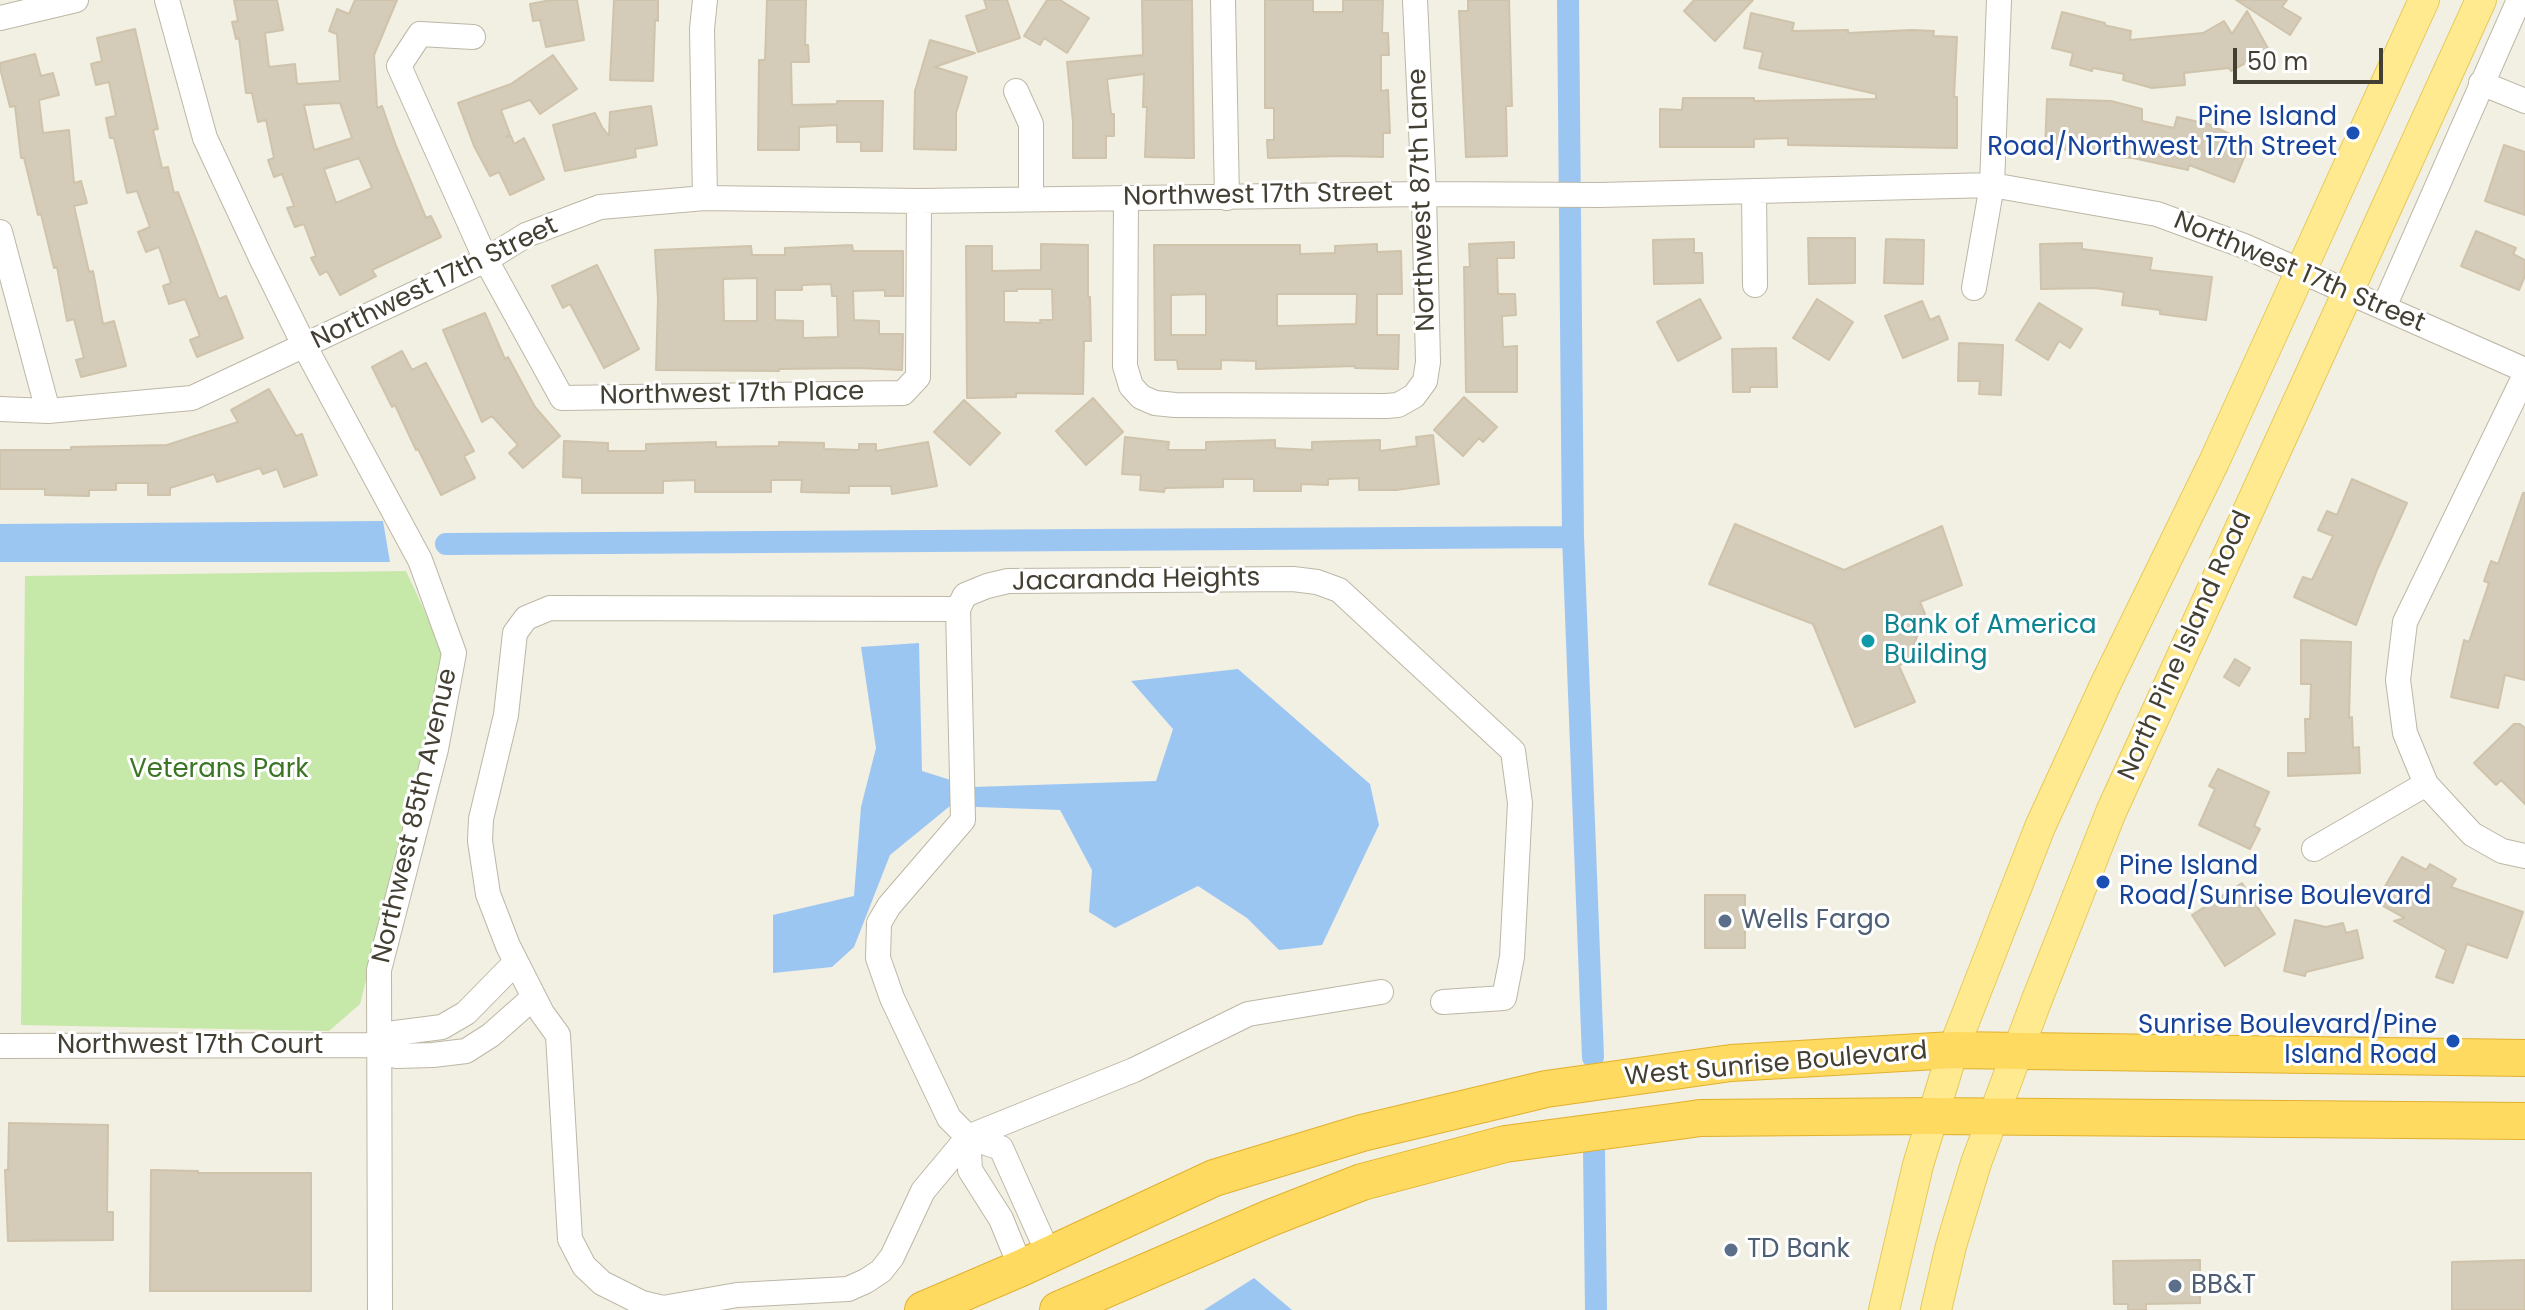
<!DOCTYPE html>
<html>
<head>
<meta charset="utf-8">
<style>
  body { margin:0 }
  #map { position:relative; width:2525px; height:1310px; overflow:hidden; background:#f2efe3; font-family:Poppins,sans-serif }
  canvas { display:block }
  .scale { position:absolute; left:2233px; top:48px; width:150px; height:36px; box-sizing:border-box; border:4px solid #443f33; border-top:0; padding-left:10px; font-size:24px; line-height:28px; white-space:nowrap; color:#443f33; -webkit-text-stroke:6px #fff; paint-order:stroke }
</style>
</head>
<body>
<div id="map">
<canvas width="2525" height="1310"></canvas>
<div class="scale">50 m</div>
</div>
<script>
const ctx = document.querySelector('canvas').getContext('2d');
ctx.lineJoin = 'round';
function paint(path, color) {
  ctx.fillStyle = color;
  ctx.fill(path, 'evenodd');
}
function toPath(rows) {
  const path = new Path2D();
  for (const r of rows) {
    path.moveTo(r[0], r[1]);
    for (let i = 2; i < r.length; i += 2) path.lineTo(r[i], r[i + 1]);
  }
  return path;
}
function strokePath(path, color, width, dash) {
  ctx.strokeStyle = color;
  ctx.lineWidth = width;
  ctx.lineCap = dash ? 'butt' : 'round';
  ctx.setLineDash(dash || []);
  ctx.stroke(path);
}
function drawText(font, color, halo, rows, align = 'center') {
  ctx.font = font + ' Poppins,sans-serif';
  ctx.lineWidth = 6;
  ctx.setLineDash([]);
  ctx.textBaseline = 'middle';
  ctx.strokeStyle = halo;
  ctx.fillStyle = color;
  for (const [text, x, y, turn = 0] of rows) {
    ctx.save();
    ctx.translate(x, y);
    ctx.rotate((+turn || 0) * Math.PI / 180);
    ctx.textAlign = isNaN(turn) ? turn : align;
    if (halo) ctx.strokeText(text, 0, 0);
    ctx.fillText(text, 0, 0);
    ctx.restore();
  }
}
paint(toPath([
  [406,571,443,651,439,693,360,1004,329,1031,21,1025,25,576]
]), '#c6e8a9');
paint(toPath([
  [383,521,390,562,0,562,0,524],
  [919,643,922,771,973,787,1156,781,1173,729,1131,681,1238,669,1370,784,1379,825,1322,945,1279,950,1247,918,1198,886,1115,928,1089,912,1092,870,1060,810,950,806,890,855,854,947,832,967,773,973,773,915,854,896,861,807,876,748,861,647],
  [1254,1278,1292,1310,1204,1310]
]), '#9cc6f2');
strokePath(toPath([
  [1568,0,1573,537,1593,1057],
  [446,544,1573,537],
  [1594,1151,1596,1310]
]), '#9cc6f2', 22);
const building = toPath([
  [234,0,277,0,283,30,265,33,269,67,295,64,297,84,340,81,337,34,329,31,337,9,349,14,355,0,397,0,374,55,377,108,382,106,396,146,426,218,431,216,441,237,372,270,376,276,340,295,327,271,320,275,311,258,316,256,304,224,295,227,287,208,294,206,282,174,274,177,268,160,274,158,266,120,258,122,252,93,246,93,239,38,236,39,232,22,238,21,234,0],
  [340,103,352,138,314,150,304,105,340,103],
  [359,158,372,188,336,203,324,169,359,158],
  [551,0,577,0,584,40,546,47,540,20,533,21,530,4,551,0],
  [614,0,658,0,658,21,655,20,653,81,610,80,614,0],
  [767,0,806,0,805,45,808,45,809,62,791,62,792,105,837,104,837,101,883,101,882,151,861,151,861,142,837,142,837,125,799,127,799,150,758,150,759,60,765,60,767,0],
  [984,0,1007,0,1020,38,978,52,966,16,987,9,984,0],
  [1047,0,1060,0,1089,18,1067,53,1044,38,1040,45,1024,36,1047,0],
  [1142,0,1192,0,1194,158,1145,157,1147,107,1143,107,1144,74,1107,79,1111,114,1114,114,1114,136,1106,136,1106,158,1073,158,1073,122,1067,62,1143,55,1142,0],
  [1265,0,1313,0,1313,12,1343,12,1343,0,1383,0,1382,33,1388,33,1389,55,1381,55,1381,91,1388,90,1390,133,1383,133,1383,157,1341,156,1268,158,1267,140,1274,140,1274,108,1265,108,1265,0],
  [1468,0,1509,0,1512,106,1506,106,1507,156,1466,157,1459,11,1468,11,1468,0],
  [1694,0,1753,0,1715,41,1684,11,1694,0],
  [2236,0,2287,0,2282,7,2301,18,2290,35,2236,0],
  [2247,11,2269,50,2231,71,2229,68,2184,73,2185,85,2152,88,2123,80,2124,74,2093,68,2092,71,2070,65,2073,53,2052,48,2062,12,2105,23,2104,25,2131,31,2130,40,2203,33,2224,21,2232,34,2247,11],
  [1751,13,1794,23,1792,31,1848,30,1848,33,1912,30,1934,31,1933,36,1957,37,1954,97,1957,97,1957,148,1788,145,1788,138,1754,139,1754,147,1660,147,1660,109,1682,110,1683,98,1754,98,1754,101,1876,99,1876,94,1759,68,1763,52,1744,48,1751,13],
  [135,29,158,129,153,130,162,168,168,167,174,193,178,192,219,299,226,296,243,338,197,357,190,340,200,336,185,299,169,304,163,286,171,283,159,247,146,252,138,232,150,227,137,191,127,193,114,138,110,138,106,118,116,116,109,82,96,85,91,64,102,61,97,38,135,29],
  [930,40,975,53,935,67,967,77,956,113,956,150,914,149,915,91,930,40],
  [35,54,41,76,53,73,59,95,39,100,43,133,69,130,74,183,81,181,87,203,74,206,89,272,93,271,103,324,114,321,126,366,81,377,76,360,84,358,74,319,67,321,57,267,54,268,41,214,38,215,24,158,21,158,15,106,10,107,0,68,0,63,35,54],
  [553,55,577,89,540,114,530,100,501,110,510,134,506,137,511,136,514,144,524,138,544,179,510,195,499,172,490,176,474,146,458,103,511,84,553,55],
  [2047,99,2111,101,2142,109,2142,121,2174,128,2177,117,2208,124,2250,143,2234,182,2189,165,2188,170,2133,158,2117,157,2117,151,2045,149,2047,99],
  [651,106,657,145,635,149,636,157,565,171,553,125,595,113,602,127,609,136,610,112,651,106],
  [2504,145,2525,152,2525,215,2485,201,2504,145],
  [2476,231,2516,248,2513,254,2525,260,2525,276,2519,290,2461,266,2476,231],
  [1808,238,1855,238,1855,283,1809,284,1808,238],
  [1694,239,1694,253,1702,253,1703,283,1654,284,1653,240,1694,239],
  [1886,239,1924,240,1923,284,1884,283,1886,239],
  [1514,242,1514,258,1497,258,1498,294,1515,294,1516,315,1502,316,1503,347,1517,346,1517,392,1466,392,1464,267,1470,267,1469,244,1514,242],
  [2082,243,2082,249,2152,258,2150,270,2212,277,2206,320,2160,314,2160,310,2122,305,2124,292,2095,288,2041,289,2040,244,2082,243],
  [1041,244,1088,245,1088,297,1090,297,1091,341,1084,341,1083,394,1016,393,1016,397,967,398,966,246,992,246,992,271,1041,270,1041,244],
  [1017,289,1052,289,1053,320,1040,320,1041,323,1004,322,1004,291,1017,291,1017,289],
  [1377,244,1377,252,1401,251,1402,294,1377,294,1377,335,1399,335,1398,369,1355,368,1355,366,1256,369,1256,361,1221,360,1221,369,1178,369,1177,360,1155,360,1154,245,1300,245,1300,254,1335,253,1335,246,1377,244],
  [1206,294,1206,335,1171,335,1171,295,1206,294],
  [1277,294,1357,294,1356,324,1277,326,1277,294],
  [852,245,853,251,903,251,903,296,885,296,885,290,853,291,854,320,879,321,879,334,903,334,902,370,858,368,779,369,779,371,656,370,658,299,655,250,751,246,752,255,785,255,785,248,852,245],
  [757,278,757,321,724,321,723,279,757,278],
  [831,284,832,296,837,296,838,337,803,338,803,321,775,320,775,290,802,290,802,285,831,284],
  [597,265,639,349,604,368,570,304,563,308,552,286,597,265],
  [1700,299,1721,338,1678,361,1657,322,1700,299],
  [1817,299,1853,322,1829,360,1793,338,1817,299],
  [1922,301,1930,320,1939,316,1948,339,1903,358,1885,316,1922,301],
  [2039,303,2082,329,2070,348,2059,341,2048,360,2016,340,2039,303],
  [485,313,505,359,508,357,535,407,560,436,523,468,509,453,518,445,492,416,482,422,443,330,485,313],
  [1959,343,2003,345,2001,395,1979,394,1980,381,1958,381,1959,343],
  [1776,348,1777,387,1750,387,1750,392,1733,392,1732,349,1776,348],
  [402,351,412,370,426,363,474,451,464,456,475,478,441,495,418,449,416,450,395,405,392,407,372,367,402,351],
  [269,389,296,436,302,434,317,475,284,487,277,469,263,474,260,468,217,482,214,474,170,488,170,495,148,495,148,483,116,483,116,490,89,490,89,496,45,495,45,489,0,489,0,450,71,450,71,447,167,445,238,422,231,410,269,389],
  [1464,397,1497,427,1483,442,1479,438,1463,456,1434,430,1464,397],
  [1093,398,1123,432,1086,465,1056,431,1093,398],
  [964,400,1000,433,970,465,934,432,964,400],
  [1433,435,1439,484,1396,490,1359,490,1359,478,1328,479,1328,485,1301,484,1301,491,1254,491,1254,479,1223,479,1223,487,1165,488,1164,492,1140,490,1141,475,1122,474,1125,437,1169,442,1168,450,1206,450,1206,442,1275,440,1275,448,1312,450,1312,442,1380,440,1380,451,1417,446,1416,437,1433,435],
  [564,441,608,443,608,451,646,451,646,444,716,442,716,447,779,446,779,442,824,443,824,449,859,450,859,444,876,444,876,451,928,442,937,486,892,494,891,486,849,486,849,493,801,492,802,480,771,480,771,492,695,492,695,480,663,481,663,493,582,493,582,478,563,477,564,441],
  [2352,479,2407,503,2377,570,2356,625,2294,597,2303,577,2312,580,2333,536,2318,530,2327,511,2337,515,2352,479],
  [2523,493,2525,493,2525,680,2505,675,2498,708,2451,697,2464,640,2469,642,2489,583,2484,581,2491,561,2498,564,2523,493],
  [1735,524,1844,570,1942,526,1962,585,1920,602,1925,614,1909,659,1899,666,1915,702,1855,727,1813,624,1709,584,1735,524],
  [2301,640,2351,642,2349,718,2352,717,2353,748,2359,747,2360,773,2288,776,2288,753,2306,753,2305,719,2310,719,2311,684,2301,684,2301,640],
  [2235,659,2250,668,2239,686,2224,677,2235,659],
  [2514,724,2520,724,2525,728,2525,804,2501,780,2496,785,2474,763,2514,724],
  [2218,769,2269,792,2254,826,2260,829,2250,849,2199,825,2215,789,2209,786,2218,769],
  [2402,857,2426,870,2430,864,2456,879,2451,887,2523,912,2507,958,2467,944,2453,983,2436,977,2446,950,2394,921,2405,918,2376,902,2402,857],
  [2242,883,2275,934,2225,966,2192,915,2242,883],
  [1705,895,1745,895,1745,948,1705,948,1705,895],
  [2295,920,2326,927,2343,923,2346,933,2357,930,2363,958,2306,972,2305,976,2284,971,2295,920],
  [9,1123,108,1125,107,1212,113,1212,113,1240,8,1241,5,1170,8,1170,9,1123],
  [151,1170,198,1171,198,1173,311,1173,311,1291,150,1291,151,1170],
  [2200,1260,2200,1303,2146,1304,2146,1310,2128,1310,2128,1304,2114,1304,2113,1261,2200,1260],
  [2525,1260,2525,1310,2452,1310,2452,1262,2525,1260]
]);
paint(building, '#d4cbb8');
strokePath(building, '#cfc4ab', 2);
const minor = toPath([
  [167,0,205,138,262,260,305,347,420,560,454,653,436,749,379,970,380,1310],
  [1223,0,1227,198],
  [0,18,76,0],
  [473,37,420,34,399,66,486,260,562,398,903,393,918,377,919,201],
  [2481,83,2525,101],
  [1016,91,1031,124,1031,199],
  [1754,191,1755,285],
  [1126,197,1125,366,1131,386,1141,397,1155,403,1175,405,1386,406,1398,405,1414,396,1425,381,1428,362,1424,194,1415,0],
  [705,198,702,29,705,0],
  [0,232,48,411],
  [1974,288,1992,185,1999,0],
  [2384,307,2519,0],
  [2525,375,2405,622,2398,680,2405,733,2426,784,2472,834,2502,851,2525,856],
  [0,409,48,411,192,398,486,260,526,235,600,207,705,198,919,201,1424,194,1599,195,1992,185,2157,214,2244,246,2525,370],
  [958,609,550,608,526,618,515,633,506,715,481,819,480,841,488,894,508,946,542,1013,558,1035,570,1239,584,1266,602,1283,642,1303,663,1308,737,1295,848,1289,866,1281,881,1271,892,1257,923,1191,968,1137,1134,1070,1248,1014,1381,992],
  [2314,849,2426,784],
  [379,1045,396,1056,433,1055,466,1051,491,1035,534,997],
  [379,1045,395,1033,442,1027,466,1013,516,962],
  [0,1046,379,1045],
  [968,1137,970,1170,1001,1219,1021,1268],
  [1049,1255,1001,1148,968,1137,949,1118,892,998,878,958,879,923,889,906,963,820,958,609,965,595,987,586,1008,581,1293,579,1317,582,1339,590,1513,751,1520,803,1512,957,1504,998,1443,1002]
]);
const major = toPath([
  [1884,1310,1918,1165,1953,1050,2040,827,2106,683,2214,462,2424,0],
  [1936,1310,1951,1246,1976,1163,2036,1002,2111,812,2481,0]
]);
const highway = toPath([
  [923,1310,1021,1268,1214,1178,1362,1133,1546,1089,1731,1063,1953,1050,2525,1058],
  [1058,1310,1270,1218,1362,1182,1505,1144,1679,1121,1700,1118,1931,1116,2525,1121]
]);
strokePath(minor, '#bdb7a5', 26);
strokePath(major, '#e6ca5c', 32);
strokePath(highway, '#e1b12d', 38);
strokePath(minor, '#fff', 24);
strokePath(major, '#ffea8f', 30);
strokePath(highway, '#ffda61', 36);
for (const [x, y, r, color] of [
  [2353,133,8,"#1a4fb4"],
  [1868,641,8,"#0f9aa8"],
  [2103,882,8,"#1a4fb4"],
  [1725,921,8,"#5c6f8a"],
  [2453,1041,8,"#1a4fb4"],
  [1731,1250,8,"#5c6f8a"],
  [2175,1286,8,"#5c6f8a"]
]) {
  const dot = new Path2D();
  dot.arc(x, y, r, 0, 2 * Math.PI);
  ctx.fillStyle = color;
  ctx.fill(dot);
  strokePath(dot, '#fff', 3);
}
drawText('26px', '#164399', '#fff', [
  ["Pine Island",2337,118],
  ["Road/Northwest 17th Street",2337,148],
  ["Pine Island",2119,867,"left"],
  ["Road/Sunrise Boulevard",2119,897,"left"],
  ["Sunrise Boulevard/Pine",2437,1026],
  ["Island Road",2437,1056]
], 'right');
drawText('26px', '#443f33', '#fff', [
  ["Northwest 17th Street",1258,196,-1],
  ["Northwest 87th Lane",1423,200,-92],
  ["Northwest 17th Street",2299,273,23],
  ["Northwest 17th Street",435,284,-26],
  ["Northwest 17th Place",732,395,-1],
  ["Jacaranda Heights",1136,581,-1],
  ["North Pine Island Road",2186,646,-66],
  ["Northwest 85th Avenue",416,816,-77],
  ["Northwest 17th Court",190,1046],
  ["West Sunrise Boulevard",1776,1065,-5]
]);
drawText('26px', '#0d838f', '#fff', [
  ["Bank of America",1884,626],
  ["Building",1884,656]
], 'left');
drawText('26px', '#3c7625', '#fff', [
  ["Veterans Park",219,770]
]);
drawText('26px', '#4e5e75', '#fff', [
  ["Wells Fargo",1741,921],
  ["TD Bank",1747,1250],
  ["BB&T",2191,1286]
], 'left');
</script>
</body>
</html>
